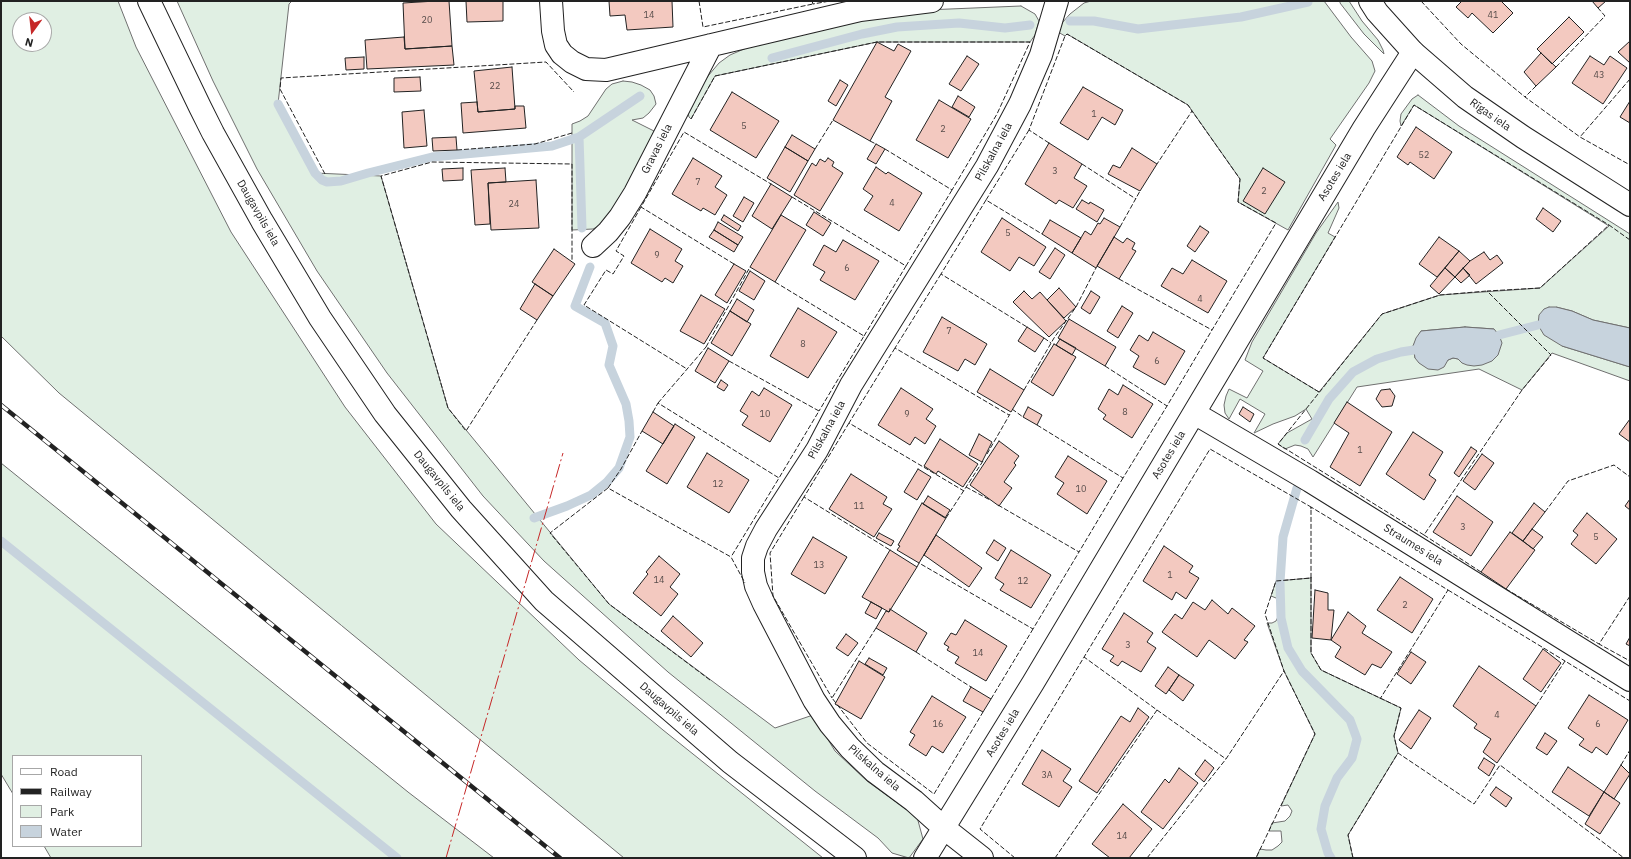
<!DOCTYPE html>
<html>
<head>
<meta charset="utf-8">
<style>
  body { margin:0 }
  #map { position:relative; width:1631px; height:859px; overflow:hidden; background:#fff; font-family:"IBM Plex Sans",sans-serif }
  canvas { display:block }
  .frame { position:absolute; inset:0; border:2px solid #222; pointer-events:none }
  .legend { position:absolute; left:12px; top:755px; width:130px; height:92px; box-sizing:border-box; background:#fff; border:1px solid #a7a7a7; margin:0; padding:5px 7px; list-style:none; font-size:12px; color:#222 }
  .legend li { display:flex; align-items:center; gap:8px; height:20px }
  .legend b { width:20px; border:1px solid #a7a7a7 }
  .north { position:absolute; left:12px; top:12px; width:40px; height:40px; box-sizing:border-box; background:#fff; border:1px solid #a7a7a7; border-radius:50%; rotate:195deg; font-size:11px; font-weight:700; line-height:16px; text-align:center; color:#222 }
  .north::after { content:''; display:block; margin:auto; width:14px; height:18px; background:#c62828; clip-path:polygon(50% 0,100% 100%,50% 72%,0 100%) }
</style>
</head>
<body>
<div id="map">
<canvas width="1631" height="859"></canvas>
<div class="frame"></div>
<ul class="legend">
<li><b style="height:5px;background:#fff"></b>Road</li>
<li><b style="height:5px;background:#222"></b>Railway</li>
<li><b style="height:11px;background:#e0efe3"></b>Park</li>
<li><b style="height:11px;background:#c7d3dd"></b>Water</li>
</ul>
<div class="north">N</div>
</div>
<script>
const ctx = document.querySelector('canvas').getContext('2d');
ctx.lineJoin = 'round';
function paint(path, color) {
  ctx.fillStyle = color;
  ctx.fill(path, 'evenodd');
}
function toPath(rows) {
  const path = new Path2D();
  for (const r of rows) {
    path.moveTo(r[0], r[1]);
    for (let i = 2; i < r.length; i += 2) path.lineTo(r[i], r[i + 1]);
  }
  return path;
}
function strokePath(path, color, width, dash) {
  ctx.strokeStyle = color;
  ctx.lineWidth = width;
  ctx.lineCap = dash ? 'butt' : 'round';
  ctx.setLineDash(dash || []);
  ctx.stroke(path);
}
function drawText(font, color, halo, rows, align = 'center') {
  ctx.font = font + ' "IBM Plex Sans",sans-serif';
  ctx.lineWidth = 3;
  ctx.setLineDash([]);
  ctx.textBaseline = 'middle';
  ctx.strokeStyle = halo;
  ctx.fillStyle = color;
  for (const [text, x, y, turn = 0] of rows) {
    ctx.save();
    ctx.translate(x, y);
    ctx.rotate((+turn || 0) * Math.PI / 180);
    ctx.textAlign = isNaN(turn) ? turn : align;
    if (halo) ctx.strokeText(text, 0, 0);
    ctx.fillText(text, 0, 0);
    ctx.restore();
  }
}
const green = toPath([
  [1,1,118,1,136,47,231,232,345,407,436,524,579,660,663,730,823,858,624,858,59,393,1,336,1,1],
  [20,20,44,20,44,44,20,44,20,20],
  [177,1,292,1,289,4,278,104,315,173,381,176,448,408,609,604,775,728,813,715,835,751,867,781,917,817,923,839,909,858,892,853,878,838,815,791,668,672,544,561,483,496,387,373,317,271,257,169,213,81,177,1],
  [1091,1,1324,1,1351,37,1372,61,1375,71,1369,83,1330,139,1336,145,1288,230,1238,202,1240,179,1188,105,1067,34,1065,36,1058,32,1062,23,1070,14,1084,3,1091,1],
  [1340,1,1349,1,1362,21,1378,40,1383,50,1384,54,1364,34,1340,3,1340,1],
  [1021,6,1035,14,1039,21,1035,35,1030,42,877,42,715,76,691,119,689,117,688,113,689,107,708,76,719,63,730,55,758,43,847,22,926,10,1021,6],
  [623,81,632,82,641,85,650,90,654,96,656,104,649,113,643,118,632,120,658,133,620,203,603,224,593,229,572,230,572,124,580,121,588,116,606,89,612,84,623,81],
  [1418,95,1459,126,1630,234,1630,328,1593,320,1572,311,1556,307,1562,346,1630,367,1630,381,1552,353,1522,390,1479,369,1357,387,1313,457,1308,449,1301,446,1295,445,1285,449,1278,444,1287,433,1312,419,1306,409,1295,416,1273,424,1254,433,1265,414,1240,399,1229,419,1225,413,1224,405,1226,396,1229,389,1247,398,1263,371,1245,360,1252,342,1316,233,1338,202,1339,208,1328,233,1335,237,1263,358,1319,392,1382,314,1440,295,1540,288,1609,226,1414,105,1401,126,1400,121,1401,114,1412,99,1418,95],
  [1465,327,1494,329,1462,363,1459,359,1453,358,1448,360,1415,358,1413,346,1421,331,1465,327],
  [1,463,408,792,494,858,51,858,44,846,141,846,141,756,13,756,13,794,1,774,1,463],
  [1311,578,1311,653,1321,670,1401,708,1394,736,1398,753,1348,835,1353,858,1256,858,1260,849,1266,850,1272,850,1278,846,1282,842,1281,831,1269,831,1272,823,1285,821,1290,816,1292,811,1288,805,1281,806,1315,734,1284,671,1267,623,1272,623,1276,621,1282,608,1282,603,1276,598,1271,596,1276,581,1311,578]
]);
paint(green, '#e0efe3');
strokePath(green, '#6f6f6f', 1);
const water = toPath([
  [1549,307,1556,307,1572,311,1593,320,1630,328,1630,367,1562,346,1544,335,1538,325,1539,315,1544,309,1549,307],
  [1465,327,1494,329,1499,335,1502,343,1498,355,1492,361,1482,365,1474,366,1467,365,1462,363,1458,359,1453,358,1448,360,1444,367,1438,370,1428,369,1419,363,1415,358,1413,346,1416,338,1421,331,1465,327]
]);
paint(water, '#c7d3dd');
strokePath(water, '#6f6f6f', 1);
strokePath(toPath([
  [1070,21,1094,21,1138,29,1241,17,1308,2],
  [772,58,862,34,897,27,959,23,1005,28,1030,25],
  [278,104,315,173,322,180,327,182,341,181,368,173,432,157,552,146,579,137],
  [582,228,579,137,640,96],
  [1499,335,1538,325],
  [1305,440,1329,399,1353,372,1377,359,1401,352,1414,350],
  [1297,488,1283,537,1280,582,1281,618,1288,648,1302,671,1350,720,1357,739,1352,758,1337,778,1325,806,1321,829,1328,853,1331,858],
  [534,518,567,506,591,495,607,482,619,468,630,437,629,421,626,404,609,365,613,346,605,323,575,306,590,267],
  [1,541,397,858]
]), '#c7d3dd', 9);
const building = toPath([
  [436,1,449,1,452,46,405,49,403,3,436,1],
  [466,1,503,1,503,21,467,22,466,1],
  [609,1,672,1,673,27,627,30,625,15,610,16,609,1],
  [1462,1,1501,1,1513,13,1493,33,1472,13,1468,18,1456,7,1462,1],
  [1592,1,1606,1,1598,8,1592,1],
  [1569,17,1584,32,1552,64,1537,49,1569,17],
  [404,37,405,49,452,46,454,65,367,69,365,40,404,37],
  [1630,41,1630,63,1618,52,1630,41],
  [877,42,894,51,898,44,911,51,885,97,892,101,870,141,833,120,877,42],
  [1541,53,1556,67,1536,86,1524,72,1541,53],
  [967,56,979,64,961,91,949,84,967,56],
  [1590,56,1604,65,1610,56,1627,68,1603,104,1572,83,1590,56],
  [364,57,364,69,346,70,345,58,364,57],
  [512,67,515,109,478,112,474,71,512,67],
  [420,77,421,91,394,92,394,78,420,77],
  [840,80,848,85,836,106,828,101,840,80],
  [1083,87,1123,110,1115,125,1102,117,1088,140,1060,123,1083,87],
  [732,92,779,121,756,158,710,130,732,92],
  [958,96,975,107,969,117,952,107,958,96],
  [939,100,971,119,948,158,916,140,939,100],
  [1630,101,1630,123,1620,117,1630,101],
  [477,102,478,112,515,109,515,106,524,106,526,128,463,133,461,103,477,102],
  [424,110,427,146,404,148,402,112,424,110],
  [1416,127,1452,152,1434,179,1410,162,1408,165,1397,157,1416,127],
  [792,135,815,149,808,161,785,147,792,135],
  [456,137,457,150,433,151,432,138,456,137],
  [1049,143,1082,164,1074,178,1087,186,1073,208,1059,200,1056,204,1025,184,1049,143],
  [876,144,885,149,876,164,867,159,876,144],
  [785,147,808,161,790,192,767,178,785,147],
  [1132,148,1157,164,1140,191,1108,174,1113,165,1120,168,1132,148],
  [693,158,722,176,715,187,727,195,715,215,703,208,701,211,672,194,693,158],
  [828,158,834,162,832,166,843,173,820,211,794,195,812,163,816,166,820,159,825,162,828,158],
  [876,167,886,174,888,172,922,193,899,231,864,210,873,196,863,189,876,167],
  [463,168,463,180,443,181,442,169,463,168],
  [505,168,506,182,488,183,490,224,475,225,471,170,505,168],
  [1263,168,1285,182,1265,214,1243,201,1263,168],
  [536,180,539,228,491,230,488,183,536,180],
  [771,184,792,197,772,229,752,216,771,184],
  [744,197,754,203,743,222,733,216,744,197],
  [1082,200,1089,204,1090,202,1104,210,1097,222,1076,209,1082,200],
  [1543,208,1561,221,1553,232,1536,219,1543,208],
  [814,212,831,223,823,236,806,225,814,212],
  [724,215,741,226,738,231,721,220,724,215],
  [781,215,806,230,775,282,750,267,781,215],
  [1002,218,1046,247,1034,266,1019,257,1010,271,981,252,1002,218],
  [1104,218,1120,227,1096,268,1072,253,1085,231,1091,235,1098,223,1100,224,1104,218],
  [1050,220,1081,238,1072,253,1042,234,1050,220],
  [718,222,743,237,738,245,714,230,718,222],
  [1200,226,1209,232,1195,252,1187,246,1200,226],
  [650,229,682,249,675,261,683,266,673,283,665,278,662,282,631,263,650,229],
  [714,230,738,245,734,252,709,237,714,230],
  [1114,237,1123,243,1127,238,1135,243,1132,249,1136,251,1119,279,1097,266,1114,237],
  [1439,237,1459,251,1437,277,1419,264,1439,237],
  [843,240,879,261,855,300,820,280,825,272,813,265,824,245,836,252,843,240],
  [1055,248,1065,255,1050,279,1039,272,1055,248],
  [554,249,575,264,553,296,532,282,554,249],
  [1459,251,1470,261,1455,277,1445,268,1459,251],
  [1484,252,1490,260,1497,255,1503,263,1476,284,1463,268,1470,261,1484,252],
  [1192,260,1227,281,1208,313,1161,286,1172,268,1183,274,1192,260],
  [734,264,746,271,727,303,715,295,734,264],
  [1445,268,1455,277,1439,294,1430,286,1445,268],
  [1463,268,1470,275,1461,283,1455,277,1463,268],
  [750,271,765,281,754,300,739,291,750,271],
  [535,284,553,296,537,320,520,309,535,284],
  [1059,288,1076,307,1064,318,1047,300,1059,288],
  [1024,291,1032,299,1040,292,1066,321,1049,337,1013,302,1024,291],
  [1091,291,1100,297,1090,314,1081,308,1091,291],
  [701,295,725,309,704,344,680,331,701,295],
  [737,299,754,310,747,322,730,311,737,299],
  [1122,306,1133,313,1118,338,1107,331,1122,306],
  [798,308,837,332,808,378,770,356,798,308],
  [730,311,751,324,732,356,711,343,730,311],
  [942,317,987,344,975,365,965,359,958,371,923,352,942,317],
  [1069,319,1116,347,1105,366,1058,338,1069,319],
  [1027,327,1044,338,1035,352,1018,341,1027,327],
  [1153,332,1185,351,1165,385,1133,367,1139,356,1130,350,1139,335,1148,341,1153,332],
  [1060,339,1076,348,1072,355,1056,345,1060,339],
  [1054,344,1076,357,1053,396,1031,382,1054,344],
  [708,348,729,361,715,383,695,371,708,348],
  [990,369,1024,390,1011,412,977,392,990,369],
  [721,380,728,385,724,391,717,387,721,380],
  [1123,385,1153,404,1132,438,1103,419,1106,415,1098,409,1109,389,1118,395,1123,385],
  [764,388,792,405,770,442,742,425,748,416,740,411,752,391,759,396,764,388],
  [901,388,933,409,926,419,936,426,925,444,915,437,910,445,878,425,901,388],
  [1390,389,1395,396,1392,406,1382,407,1376,399,1381,390,1390,389],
  [1347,402,1392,432,1360,486,1330,467,1349,433,1334,423,1347,402],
  [1028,407,1042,415,1037,425,1023,417,1028,407],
  [1243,407,1254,414,1250,422,1239,414,1243,407],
  [653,412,674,426,663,444,642,431,653,412],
  [1630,419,1630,442,1619,434,1630,419],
  [675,424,695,437,667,484,646,471,675,424],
  [1413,432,1443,452,1429,475,1436,480,1424,500,1386,474,1413,432],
  [979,434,992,442,982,462,969,455,979,434],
  [940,439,978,464,963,487,938,471,936,474,924,466,940,439],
  [999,441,1019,456,1014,463,1016,465,1004,482,1012,488,999,506,970,485,999,441],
  [1471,447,1477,451,1459,477,1454,473,1471,447],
  [707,453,749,480,729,513,687,487,707,453],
  [1482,454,1494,463,1475,490,1463,481,1482,454],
  [1068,456,1107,481,1087,514,1057,494,1064,483,1055,477,1068,456],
  [918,469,931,477,917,500,904,492,918,469],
  [851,474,887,497,883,504,892,509,874,537,829,509,851,474],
  [928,496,950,510,945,518,923,504,928,496],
  [1457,496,1493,522,1471,556,1433,532,1457,496],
  [1630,499,1630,510,1625,506,1630,499],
  [922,503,946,518,919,563,897,550,900,546,898,545,922,503],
  [1534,503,1545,512,1523,541,1512,533,1534,503],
  [1587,513,1617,539,1596,564,1571,544,1578,535,1573,531,1587,513],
  [1532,529,1543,537,1533,549,1523,541,1532,529],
  [1510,532,1535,550,1506,589,1481,572,1510,532],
  [879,533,894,541,891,546,876,538,879,533],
  [936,535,982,568,969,587,924,555,936,535],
  [813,537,847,557,825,594,791,574,813,537],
  [994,540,1006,548,998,561,986,553,994,540],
  [1164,546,1193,566,1189,572,1199,578,1186,599,1176,592,1172,600,1143,581,1164,546],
  [890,550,917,567,889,612,862,597,890,550],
  [1011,550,1051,575,1031,608,1000,590,1004,584,995,578,1011,550],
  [659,556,680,574,670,587,678,594,661,616,633,593,648,574,646,572,659,556],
  [1400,577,1433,599,1412,633,1377,610,1400,577],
  [1315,590,1328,593,1328,610,1334,610,1331,640,1312,638,1315,590],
  [1212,600,1228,614,1232,608,1255,626,1244,640,1248,642,1235,659,1209,640,1197,657,1162,632,1175,614,1182,619,1193,602,1205,610,1212,600],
  [871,602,882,608,876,619,865,613,871,602],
  [890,609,927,633,916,652,876,628,886,611,889,612,890,609],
  [1348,612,1366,626,1362,633,1392,652,1381,668,1372,664,1365,675,1335,657,1341,647,1331,640,1348,612],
  [1124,613,1153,633,1147,642,1156,648,1141,672,1122,661,1118,666,1110,661,1114,656,1102,649,1124,613],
  [673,616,703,643,691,657,661,631,673,616],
  [965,620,1007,646,986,681,955,663,959,657,947,650,949,647,944,644,951,633,956,635,965,620],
  [846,634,858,643,848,656,836,648,846,634],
  [1630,637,1630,646,1626,644,1630,637],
  [1543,649,1561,663,1541,692,1523,679,1543,649],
  [1411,652,1426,662,1411,684,1397,674,1411,652],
  [869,658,887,668,883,675,865,664,869,658],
  [859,661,885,677,861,719,835,704,859,661],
  [1479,666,1536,706,1497,763,1483,752,1491,739,1474,728,1477,724,1453,706,1479,666],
  [1168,667,1179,675,1166,694,1155,686,1168,667],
  [1179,675,1194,685,1183,701,1169,690,1179,675],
  [971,687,991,699,983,712,963,701,971,687],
  [1589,695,1628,720,1607,755,1596,747,1592,753,1579,745,1584,739,1568,728,1589,695],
  [932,696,966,717,943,753,932,746,926,756,909,745,915,735,910,732,932,696],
  [1138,708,1149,717,1097,793,1079,781,1121,716,1130,722,1138,708],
  [1419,710,1431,718,1411,749,1399,740,1419,710],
  [1545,733,1557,741,1547,755,1536,748,1545,733],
  [1042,750,1071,769,1063,781,1072,787,1059,807,1022,784,1042,750],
  [1484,758,1495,765,1489,776,1478,768,1484,758],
  [1205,760,1214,768,1204,782,1195,774,1205,760],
  [1621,765,1630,774,1614,799,1604,792,1621,765],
  [1568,767,1604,792,1589,816,1552,792,1568,767],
  [1179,768,1198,783,1163,829,1141,812,1165,779,1169,783,1179,768],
  [1496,787,1512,798,1506,807,1490,795,1496,787],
  [1604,792,1620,803,1600,834,1585,824,1604,792],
  [1123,804,1152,829,1129,858,1110,858,1092,844,1123,804]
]);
paint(building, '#f3c9c0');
strokePath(building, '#222', 1);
const street = toPath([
  [551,1,553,31,556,45,562,54,572,62,586,69,606,70,860,10,932,1],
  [593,246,608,232,620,217,635,193,711,45],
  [1194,413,1310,481,1630,680],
  [925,858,1033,683,1364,128,1413,52],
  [982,858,944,828,914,801,875,772,850,748,830,724,814,700,764,604,756,586,753,572,753,558,757,546,766,529,817,450,851,385,987,166,1020,104,1041,55,1057,1]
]);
const secondary = toPath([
  [1370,1,1377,12,1413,52,1465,97,1523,137,1630,205]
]);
const highway = toPath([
  [149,1,200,107,213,133,262,221,320,318,385,414,461,509,544,601,730,762,855,858]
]);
strokePath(street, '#222', 24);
strokePath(secondary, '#222', 24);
strokePath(highway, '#222', 24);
strokePath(street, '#fff', 22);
strokePath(secondary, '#fff', 22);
strokePath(highway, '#fff', 22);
const rail = toPath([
  [1,405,560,858]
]);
strokePath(rail, '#222', 4.5);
strokePath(rail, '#fff', 3, [9]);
strokePath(toPath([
  [699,1,703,27,813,4],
  [812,1,813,4,830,1],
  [1421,1,1461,44,1525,97],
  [1556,67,1605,16,1598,8],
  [1630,79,1580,137,1630,165],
  [1536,86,1525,97,1580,137],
  [691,119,715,76,877,42,1030,42,997,114,952,190,885,149],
  [1029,130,986,200,1042,234],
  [870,141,876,144],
  [1049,143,1029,130,1065,36,1067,34,1188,105,1192,111],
  [815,149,833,120],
  [457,150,535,144,572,133],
  [1082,164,1136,199],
  [325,174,280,89,281,78,546,62,574,92],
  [792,197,906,266,952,190],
  [986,200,941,274,1027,327],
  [641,207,616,251,624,256,613,274,606,270,584,305,687,369],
  [1120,227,1140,191],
  [734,264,641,207,684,132,771,184],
  [941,274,895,348,1009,415],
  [1119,279,1212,330,1276,223,1238,202,1240,179,1192,111,1157,164],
  [775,282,864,336,819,411],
  [537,320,466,431,448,408,381,176,432,162,572,164,572,261],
  [864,336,906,266],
  [1044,338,1051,343],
  [706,347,750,267],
  [895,348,849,423,964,491],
  [729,361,819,411,779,478],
  [1105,366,1167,406,1212,330],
  [1024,390,1054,338,1076,307,1096,268],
  [1319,392,1263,358,1414,105,1609,225],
  [658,403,706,347],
  [1012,409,1023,417],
  [653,412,658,403,779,478,731,557],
  [849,423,804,497,890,550],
  [1037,425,1123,478,1167,406],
  [987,454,1010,414],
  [966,487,990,500],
  [608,488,621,469,642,431],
  [804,497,770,553,773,596,832,698],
  [998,505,1079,552,1123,478],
  [1311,509,1311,507,1448,590,1380,699],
  [1545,512,1568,481,1614,465,1630,477],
  [946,518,983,461],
  [1424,535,1278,444,1382,314,1440,295,1487,291],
  [917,567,919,563,1033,629,1079,552],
  [1481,572,1424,535,1522,390,1551,355,1487,291,1540,288,1609,225,1630,240],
  [1311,577,1311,653,1321,670,1401,708,1394,736,1398,753],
  [1506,589,1599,644],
  [1448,590,1565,661],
  [1630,596,1599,644,1630,661],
  [876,628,832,698,867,743,934,794,983,712],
  [916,652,971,687],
  [710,680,609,604,550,533,608,488,731,557,745,583],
  [991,699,1033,629],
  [1536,706,1565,661,1630,701],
  [1157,710,1226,759,1284,671],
  [1621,765,1630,750],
  [1015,858,980,829,1210,449,1311,507,1311,578,1276,581,1265,614,1284,671,1315,734,1256,858],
  [1055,858,1157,710,1084,657],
  [1147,858,1226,759],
  [1353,858,1348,835,1398,753,1474,804,1500,765,1624,858]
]), '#222', 1, [5, 2]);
strokePath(toPath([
  [446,858,563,453]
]), '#c62828', 1, [14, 3, 2, 3]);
drawText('9px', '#564c4a', null, [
  ["14",649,15],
  ["41",1493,15],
  ["20",427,20],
  ["43",1599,75],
  ["22",495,86],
  ["1",1094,114],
  ["5",744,126],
  ["2",943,129],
  ["52",1424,155],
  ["3",1055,171],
  ["7",698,182],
  ["2",1264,191],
  ["4",892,203],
  ["24",514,204],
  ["5",1008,233],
  ["9",657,255],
  ["6",847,268],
  ["4",1200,299],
  ["7",949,331],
  ["8",803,344],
  ["6",1157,361],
  ["8",1125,412],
  ["10",765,414],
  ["9",907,414],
  ["1",1360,450],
  ["12",718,484],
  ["10",1081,489],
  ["11",859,506],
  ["3",1463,527],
  ["5",1596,537],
  ["13",819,565],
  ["1",1170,575],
  ["14",659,580],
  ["12",1023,581],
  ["2",1405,605],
  ["3",1128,645],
  ["14",978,653],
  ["4",1497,715],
  ["16",938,724],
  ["6",1598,724],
  ["3A",1047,775],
  ["14",1122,836]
]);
drawText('11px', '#222', '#fff', [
  ["Rīgas iela",1490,115,35],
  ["Gravas iela",657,149,-63],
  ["Pilskalna iela",994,152,-61],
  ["Asotes iela",1335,177,-59],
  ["Daugavpils iela",258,213,60],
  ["Pilskalna iela",827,430,-61],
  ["Asotes iela",1169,455,-59],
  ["Daugavpils iela",439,481,51],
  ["Straumes iela",1413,545,32],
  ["Daugavpils iela",669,709,41],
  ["Asotes iela",1003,733,-59],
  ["Pilskalna iela",874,768,41]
]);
</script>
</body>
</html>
